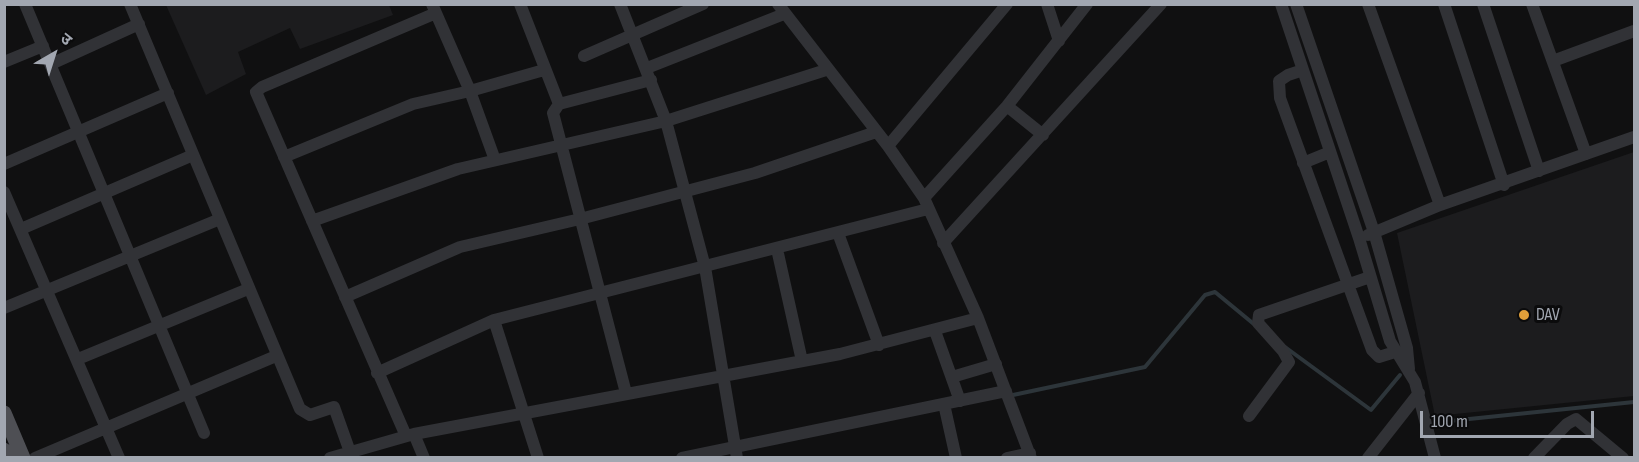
<!DOCTYPE html>
<html>
<head>
<meta charset="utf-8">
<style>
  body { margin:0 }
  #map { position:relative; width:1639px; height:462px; overflow:hidden; background:#101011; font-family:"Sofia Sans Condensed","Noto Sans Devanagari",sans-serif }
  canvas { display:block }
  .frame { position:absolute; inset:0; border:6px solid #a2a7b1; pointer-events:none }
  .north { position:absolute; left:24px; top:24px; width:60px; height:60px; -webkit-text-stroke:4px #0b0b0c; paint-order:stroke; rotate:39deg; font-size:16px; font-weight:700; line-height:24px; text-align:center; color:#a2a7b1 }
  .north::after { content:''; display:block; margin:auto; width:21px; height:27px; background:#a2a7b1; clip-path:polygon(50% 0,100% 100%,50% 72%,0 100%) }
  .scale { position:absolute; left:1420px; top:411px; width:174px; height:27px; box-sizing:border-box; border:3px solid #a2a7b1; border-top:0; padding-left:8px; font-size:18px; line-height:21px; white-space:nowrap; color:#a2a7b1; -webkit-text-stroke:4px #0b0b0c; paint-order:stroke }
</style>
</head>
<body>
<div id="map">
<canvas width="1639" height="462"></canvas>
<div class="frame"></div>
<div class="north">उ</div>
<div class="scale">100 m</div>
</div>
<script>
const ctx = document.querySelector('canvas').getContext('2d');
ctx.lineJoin = 'round';
function paint(path, color) {
  ctx.fillStyle = color;
  ctx.fill(path, 'evenodd');
}
function toPath(rows) {
  const path = new Path2D();
  for (const r of rows) {
    path.moveTo(r[0], r[1]);
    for (let i = 2; i < r.length; i += 2) path.lineTo(r[i], r[i + 1]);
  }
  return path;
}
function strokePath(path, color, width, dash) {
  ctx.strokeStyle = color;
  ctx.lineWidth = width;
  ctx.lineCap = dash ? 'butt' : 'round';
  ctx.setLineDash(dash || []);
  ctx.stroke(path);
}
function drawText(font, color, halo, rows, align = 'center') {
  ctx.font = font + ' "Sofia Sans Condensed",sans-serif';
  ctx.lineWidth = 6;
  ctx.setLineDash([]);
  ctx.textBaseline = 'middle';
  ctx.strokeStyle = halo;
  ctx.fillStyle = color;
  for (const [text, x, y, turn = 0] of rows) {
    ctx.save();
    ctx.translate(x, y);
    ctx.rotate((+turn || 0) * Math.PI / 180);
    ctx.textAlign = isNaN(turn) ? turn : align;
    if (halo) ctx.strokeText(text, 0, 0);
    ctx.fillText(text, 0, 0);
    ctx.restore();
  }
}
paint(toPath([
  [389,5,393,15,300,49,290,28,238,52,246,74,206,95,166,5],
  [1634,152,1634,396,1435,416,1397,233]
]), '#1c1c1e');
strokePath(toPath([
  [1285,347,1371,410,1400,375],
  [1013,395,1145,367,1205,295,1215,292,1255,325],
  [1440,422,1634,402]
]), '#2d353a', 4);
strokePath(toPath([
  [25,4,204,433],
  [130,4,300,409,310,415,334,407,350,452],
  [432,4,470,91,495,160],
  [520,4,559,104],
  [620,4,666,121,705,267,737,458],
  [778,4,888,146,924,198,978,318,1031,458],
  [1047,4,1059,41],
  [1281,4,1359,238,1390,341,1415,382,1435,458],
  [1296,4,1374,232,1407,348,1409,369],
  [1368,4,1440,205],
  [1444,4,1504,185],
  [1483,4,1539,171],
  [1532,4,1586,154],
  [584,56,703,4],
  [1553,61,1634,31],
  [4,62,43,46],
  [51,64,139,24],
  [647,68,784,14],
  [1303,70,1288,75,1279,81,1280,98,1372,350,1379,357,1395,352],
  [1007,106,1043,135],
  [888,146,1007,4],
  [284,157,413,104,470,91,544,70],
  [1303,163,1330,152],
  [4,164,168,93],
  [4,192,119,458],
  [924,198,1007,106,1087,4],
  [312,221,458,169,666,121,826,70],
  [21,229,193,155],
  [838,233,879,345],
  [1368,235,1440,205,1634,137],
  [943,243,1161,4],
  [777,249,802,361],
  [345,297,460,247,580,219,755,173,876,132],
  [4,308,220,219],
  [494,320,538,458],
  [935,331,960,401],
  [78,359,248,289],
  [377,373,494,320,928,209],
  [952,377,996,364],
  [626,393,553,113,559,104,651,80],
  [944,404,956,458],
  [1249,416,1289,362,1283,351,1258,323,1259,315,1370,277],
  [414,434,424,458],
  [406,436,256,92,262,87,436,13],
  [35,458,276,356],
  [330,458,414,434,840,354,978,318],
  [682,458,1006,391],
  [1007,458,1030,453],
  [1368,458,1419,393],
  [1534,458,1567,424,1576,419,1623,458]
]), '#313236', 12);
strokePath(toPath([
  [4,413,23,458],
  [4,450,8,458]
]), '#4e4f54', 15);
for (const [x, y, r, color] of [
  [1524,315,6,"#e09f39"]
]) {
  const dot = new Path2D();
  dot.arc(x, y, r, 0, 2 * Math.PI);
  ctx.fillStyle = color;
  ctx.fill(dot);
  strokePath(dot, '#0b0b0c', 2);
}
drawText('18px', '#a2a7b1', '#0b0b0c', [
  ["DAV",1536,315]
], 'left');
</script>
</body>
</html>
